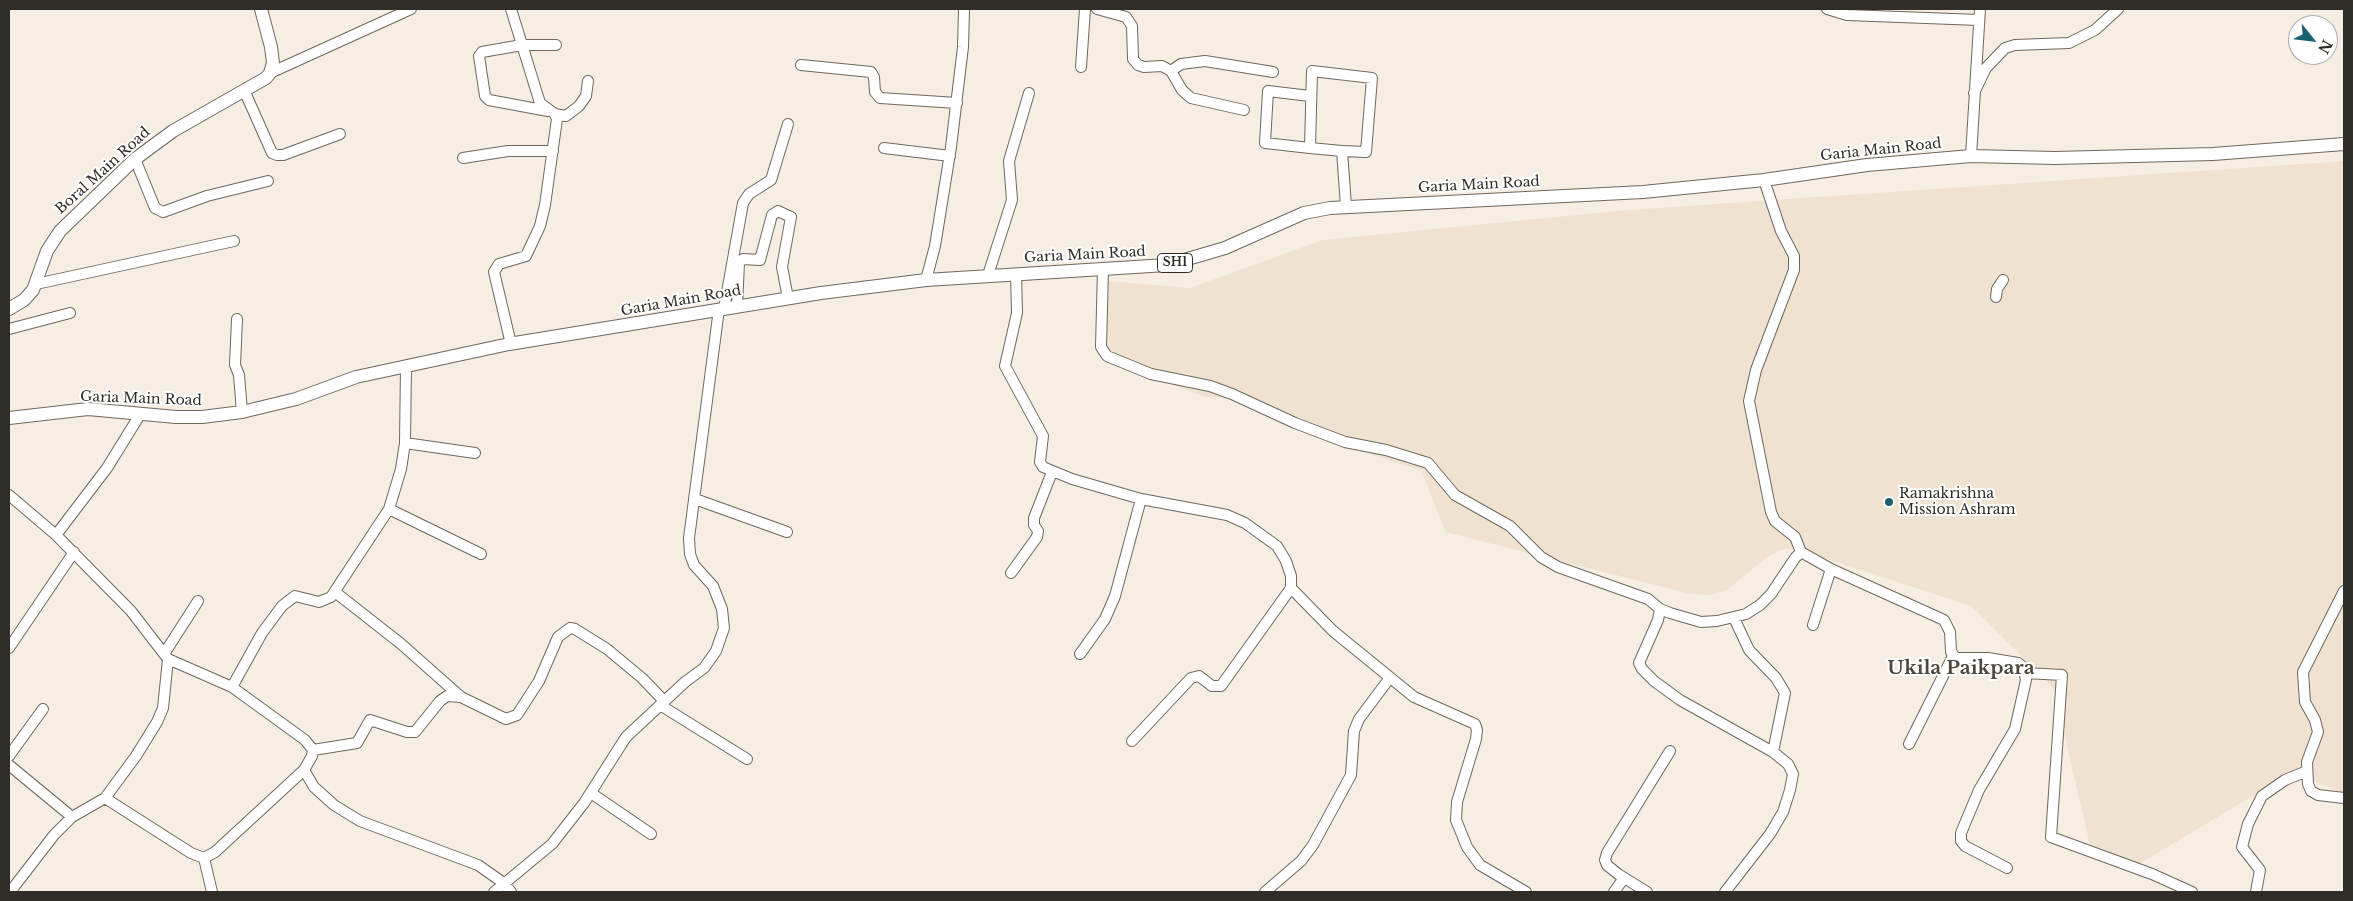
<!DOCTYPE html>
<html>
<head>
<meta charset="utf-8">
<style>
  body { margin:0 }
  #map { position:relative; width:2353px; height:901px; overflow:hidden; background:#f7eee3; font-family:"Libre Baskerville",serif }
  canvas { display:block }
  .frame { position:absolute; inset:0; border:10px solid #302d28; pointer-events:none }
  .north { position:absolute; left:2288px; top:15px; width:50px; height:50px; box-sizing:border-box; background:#fff; border:1px solid #acaba9; border-radius:50%; rotate:119deg; font-size:14px; font-weight:700; line-height:20px; text-align:center; color:#302d28 }
  .north::after { content:''; display:block; margin:auto; width:18px; height:22px; background:#196171; clip-path:polygon(50% 0,100% 100%,50% 72%,0 100%) }
</style>
</head>
<body>
<div id="map">
<canvas width="2353" height="901"></canvas>
<div class="frame"></div>
<div class="north">N</div>
</div>
<script>
const ctx = document.querySelector('canvas').getContext('2d');
ctx.lineJoin = 'round';
function paint(path, color) {
  ctx.fillStyle = color;
  ctx.fill(path, 'evenodd');
}
function toPath(rows) {
  const path = new Path2D();
  for (const r of rows) {
    path.moveTo(r[0], r[1]);
    for (let i = 2; i < r.length; i += 2) path.lineTo(r[i], r[i + 1]);
  }
  return path;
}
function strokePath(path, color, width, dash) {
  ctx.strokeStyle = color;
  ctx.lineWidth = width;
  ctx.lineCap = dash ? 'butt' : 'round';
  ctx.setLineDash(dash || []);
  ctx.stroke(path);
}
function drawText(font, color, halo, rows, align = 'center') {
  ctx.font = font + ' "Libre Baskerville",serif';
  ctx.lineWidth = 4;
  ctx.setLineDash([]);
  ctx.textBaseline = 'middle';
  ctx.strokeStyle = halo;
  ctx.fillStyle = color;
  for (const [text, x, y, turn = 0] of rows) {
    ctx.save();
    ctx.translate(x, y);
    ctx.rotate((+turn || 0) * Math.PI / 180);
    ctx.textAlign = isNaN(turn) ? turn : align;
    if (halo) ctx.strokeText(text, 0, 0);
    ctx.fillText(text, 0, 0);
    ctx.restore();
  }
}
paint(toPath([
  [2344,161,2344,794,2293,772,2134,867,2090,845,2054,689,1971,606,1793,548,1780,550,1762,561,1726,591,1709,595,1691,594,1445,532,1422,471,1311,435,1230,398,1205,397,1097,355,1098,280,1190,288,1322,240,1628,210]
]), '#f0e2d1');
const minor = toPath([
  [511,9,540,103,555,114,557,119,545,205,540,226,526,256,499,264,494,272,511,344],
  [1097,9,1126,17,1132,26,1133,59,1138,65,1144,67,1162,66,1171,71,1182,90,1191,98,1244,110],
  [1827,9,1847,15,1979,20],
  [801,65,871,72,874,77,875,92,880,98,957,103],
  [1081,67,1085,9],
  [1171,71,1181,64,1205,61,1273,72],
  [270,73,411,9],
  [244,90,272,153,277,155,283,155,340,134],
  [1974,93,1986,68,2005,48,2015,45,2069,43,2095,30,2118,9],
  [1310,96,1268,91,1265,143,1310,148,1312,71,1372,78,1366,152,1342,151,1346,206],
  [548,111,489,100,485,96,479,56,482,52,522,45,556,45],
  [555,114,566,116,579,106,586,96,588,81],
  [884,148,950,156],
  [1310,148,1342,151],
  [1971,156,1980,9],
  [463,158,508,151,553,151],
  [135,159,155,208,163,212,207,196,268,181],
  [1764,180,1781,231,1794,256,1794,270,1756,370,1749,401,1771,512,1775,521,1795,537,1801,552],
  [1103,269,1101,347,1107,356,1151,374,1210,386,1232,394,1295,423,1345,442,1386,450,1428,463,1455,495,1510,526,1541,557,1558,567,1648,599,1660,609,1670,613,1701,622,1717,621,1746,614,1760,605,1771,594,1795,558,1801,552,1831,569,1944,620,1950,632,1951,652,1956,658,1988,658,2018,663,2023,667,2026,680,2015,729,1979,790,1961,833,1961,841,1965,846,2007,868],
  [1016,274,1017,313,1005,366,1043,436,1040,462,1043,467,1072,479,1141,499,1227,515,1245,523,1277,546,1286,561,1291,576,1291,588,1333,631,1414,697,1475,724,1477,730,1476,739,1457,802,1456,820,1467,847,1480,865,1526,892],
  [988,275,1012,200,1009,161,1029,93],
  [926,280,935,246,951,147,963,47,964,9],
  [36,284,234,241],
  [1996,297,1997,289,2003,280],
  [737,306,739,263,743,259,760,260,772,215,778,211,791,217,782,267,788,298],
  [724,309,743,203,749,194,771,180,788,124],
  [237,319,235,365,239,375,242,412],
  [9,329,70,313],
  [405,443,475,453],
  [9,495,56,535,131,611,168,659,163,708,157,722,136,756,105,798,72,817,9,765],
  [695,499,787,532],
  [389,509,481,554],
  [56,535,107,468,141,413],
  [1011,573,1037,537,1038,531,1034,525,1034,518,1052,472],
  [2344,591,2303,672,2305,702,2315,720,2318,732,2307,762,2308,784,2311,791,2318,795,2344,798],
  [335,592,400,643,461,697,506,719,517,715,539,681,558,637,570,628,575,629,607,649,642,678,664,701],
  [1660,609,1658,620,1639,663,1642,669,1654,681,1680,700,1773,752,1788,764,1793,774,1790,790,1783,812,1770,834,1725,892],
  [1734,618,1749,650,1776,678,1785,693,1773,752],
  [1813,625,1831,569],
  [9,648,74,552],
  [164,654,198,601],
  [1080,654,1105,619,1115,596,1141,499],
  [2026,673,2062,675,2051,837,2152,874,2192,892],
  [232,687,262,633,282,606,295,596,319,602,331,597,389,509,401,469,405,443,406,366],
  [660,705,747,759],
  [1132,741,1191,678,1199,676,1212,686,1221,686,1291,588],
  [1909,744,1953,656],
  [313,750,357,743,370,720,407,732,415,732,440,701,447,696,461,697],
  [9,756,43,709],
  [304,770,314,787,334,805,360,821,478,865,505,884,511,892],
  [591,793,651,834],
  [105,798,191,853,204,858,215,852,304,770,312,756,313,750,305,740,232,687,168,659],
  [204,858,212,892],
  [10,892,54,835,72,817],
  [494,892,552,844,584,803,626,737,685,682,704,668,716,651,724,628,722,609,713,586,694,565,690,554,689,538,719,309],
  [1265,892,1301,861,1313,845,1351,775,1354,731,1359,719,1389,679],
  [1614,892,1624,878],
  [1647,892,1618,874,1607,865,1605,860,1607,853,1670,751],
  [2256,892,2260,870,2242,847,2248,824,2262,796,2285,780,2307,771]
]);
const major = toPath([
  [9,309,24,300,33,290,47,251,60,231,135,159,173,131,266,78,270,73,273,63,271,47,261,9],
  [9,418,88,409,176,417,202,417,242,412,296,399,356,377,509,344,821,293,926,280,1167,265,1225,248,1304,213,1330,208,1643,192,1764,180,1867,165,1971,156,2055,158,2213,154,2344,144]
]);
strokePath(minor, '#6e675d', 12);
strokePath(major, '#6e675d', 14);
strokePath(minor, '#fff', 10);
strokePath(major, '#fff', 12);
for (const [x, y, r, color] of [
  [1889,502,5,"#196171"]
]) {
  const dot = new Path2D();
  dot.arc(x, y, r, 0, 2 * Math.PI);
  ctx.fillStyle = color;
  ctx.fill(dot);
  strokePath(dot, '#fff', 2);
}
for (const [x, y, w] of [
  [1175,263,35]
]) {
  const box = new Path2D();
  box.roundRect(x - w / 2, y - 9.5, w, 19, 4);
  ctx.fillStyle = '#fff';
  ctx.fill(box);
  strokePath(box, '#302d28', 1);
}
drawText('bold 12px', '#302d28', null, [
  ["SH1",1175,263]
]);
drawText('14px', '#302d28', '#fff', [
  ["Garia Main Road",1881,150,-6],
  ["Boral Main Road",103,171,-42],
  ["Garia Main Road",1479,185,-3],
  ["Garia Main Road",1085,255,-3],
  ["Garia Main Road",681,301,-10],
  ["Garia Main Road",141,399,2]
]);
drawText('14px', '#302d28', '#fff', [
  ["Ramakrishna",1899,494],
  ["Mission Ashram",1899,510]
], 'left');
drawText('bold 19px', '#4e473e', '#fff', [
  ["Ukila Paikpara",1961,669]
]);
</script>
</body>
</html>
